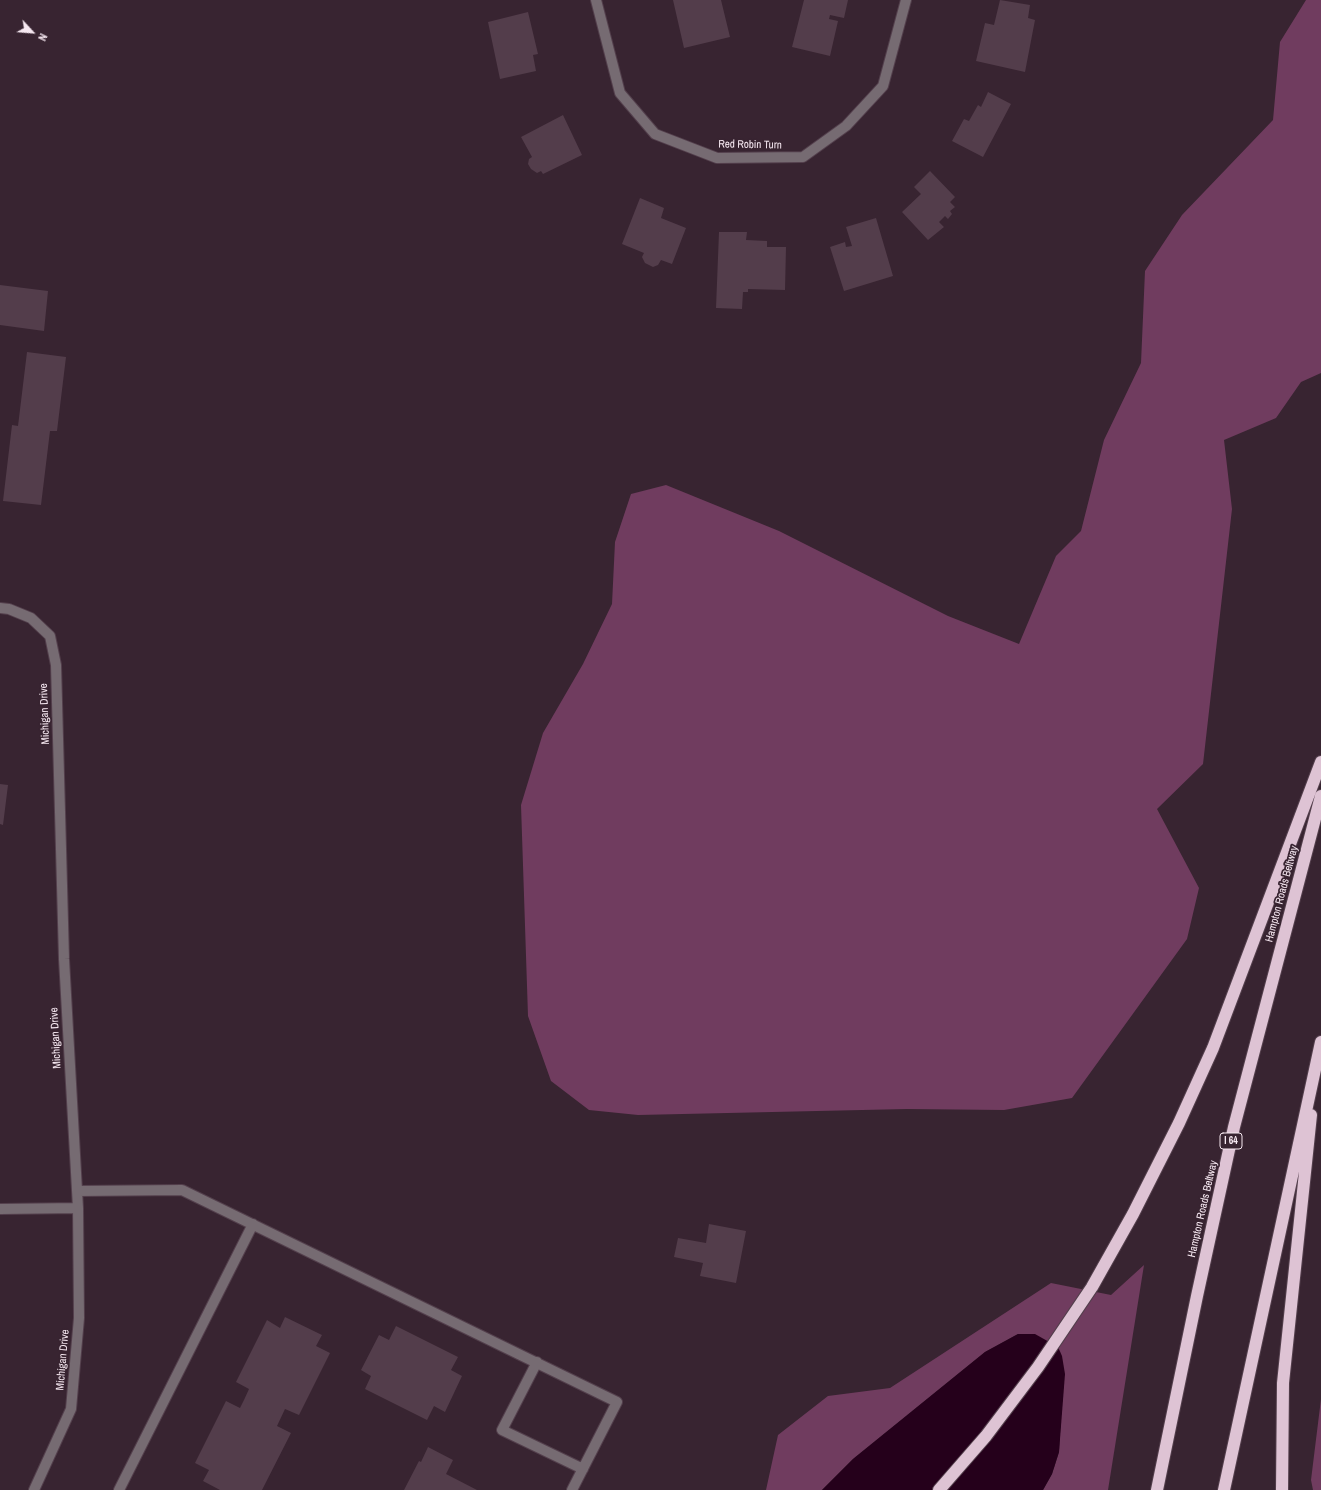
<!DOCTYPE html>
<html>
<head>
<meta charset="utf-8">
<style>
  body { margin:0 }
  #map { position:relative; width:1321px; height:1490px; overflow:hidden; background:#382431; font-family:"Archivo Narrow",sans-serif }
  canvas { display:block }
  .north { position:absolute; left:12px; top:12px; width:40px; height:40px; -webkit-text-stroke:3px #382431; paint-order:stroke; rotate:116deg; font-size:11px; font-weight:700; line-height:16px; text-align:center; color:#f6e8f1 }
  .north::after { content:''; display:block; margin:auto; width:14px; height:18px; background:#f6e8f1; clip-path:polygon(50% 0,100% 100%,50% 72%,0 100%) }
</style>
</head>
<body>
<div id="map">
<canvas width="1321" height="1490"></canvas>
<div class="north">N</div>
</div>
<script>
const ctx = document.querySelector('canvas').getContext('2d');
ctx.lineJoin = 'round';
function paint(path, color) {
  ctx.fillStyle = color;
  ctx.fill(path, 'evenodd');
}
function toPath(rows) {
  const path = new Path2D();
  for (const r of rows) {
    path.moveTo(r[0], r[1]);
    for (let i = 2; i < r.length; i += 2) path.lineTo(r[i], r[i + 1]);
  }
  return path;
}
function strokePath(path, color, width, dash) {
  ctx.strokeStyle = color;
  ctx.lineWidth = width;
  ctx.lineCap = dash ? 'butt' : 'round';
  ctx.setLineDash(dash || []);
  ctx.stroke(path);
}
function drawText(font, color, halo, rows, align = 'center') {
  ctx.font = font + ' "Archivo Narrow",sans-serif';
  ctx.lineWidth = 3.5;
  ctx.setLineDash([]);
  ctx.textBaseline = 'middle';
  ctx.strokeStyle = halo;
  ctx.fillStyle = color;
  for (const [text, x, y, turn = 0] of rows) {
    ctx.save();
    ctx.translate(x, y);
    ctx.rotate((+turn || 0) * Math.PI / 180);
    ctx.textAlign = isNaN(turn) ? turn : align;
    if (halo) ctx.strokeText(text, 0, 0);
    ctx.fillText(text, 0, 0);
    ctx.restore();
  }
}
paint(toPath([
  [1306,0,1321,0,1321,373,1301,382,1276,418,1224,440,1232,509,1203,764,1157,809,1199,888,1187,939,1072,1098,1004,1110,907,1109,638,1115,589,1110,551,1081,528,1016,521,805,543,733,583,664,612,604,615,542,631,494,666,485,779,531,948,616,1019,644,1056,556,1081,531,1104,440,1141,363,1145,271,1182,215,1273,120,1280,42],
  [1144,1265,1108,1490,1043,1490,1052,1474,1059,1452,1062,1396,1018,1334,985,1352,853,1459,822,1490,766,1490,778,1435,828,1396,890,1388,1051,1283,1111,1295],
  [1321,1399,1321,1490,1313,1490,1311,1480]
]), '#703c5f');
paint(toPath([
  [1018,1334,1035,1334,1058,1347,1062,1356,1065,1374,1059,1452,1052,1474,1043,1490,822,1490,853,1459,985,1352]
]), '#25001b');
paint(toPath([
  [673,0,721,0,730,37,684,48],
  [804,0,848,0,844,18,830,15,829,19,838,21,830,56,792,47],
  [1000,0,1030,5,1028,18,1035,20,1025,72,976,61,985,23,994,25],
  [528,12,538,54,533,55,536,71,500,79,488,22],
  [988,92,1011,104,983,157,952,141,964,119,969,121,978,105,981,107],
  [563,115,582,155,543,174,541,171,537,173,531,169,528,164,529,159,532,157,521,137],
  [930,171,955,197,950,202,955,207,950,211,952,214,948,219,945,216,939,222,944,227,928,240,902,212,921,194,914,187],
  [640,198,664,208,661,218,686,228,672,264,661,260,658,265,653,267,645,263,642,257,644,253,622,244],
  [876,218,893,276,844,291,830,247,845,242,846,247,852,246,846,227],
  [719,232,747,232,746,240,767,241,767,247,786,247,785,290,748,289,748,292,743,292,742,309,716,308],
  [0,285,48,291,44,331,0,325],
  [27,352,66,357,57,431,50,431,41,505,3,501,12,425,18,426],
  [0,784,8,785,3,825,0,824],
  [709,1224,746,1231,736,1283,700,1276,703,1263,674,1257,678,1238,706,1243],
  [285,1317,322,1335,316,1346,330,1353,299,1415,285,1409,277,1426,291,1433,262,1490,220,1490,203,1481,209,1470,195,1463,226,1401,240,1408,244,1400,249,1389,236,1382,267,1320,280,1328],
  [396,1326,458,1357,451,1370,462,1376,445,1412,434,1406,427,1420,365,1389,371,1376,361,1370,379,1335,389,1340],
  [428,1447,453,1460,446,1474,477,1490,404,1490,419,1461,421,1462]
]), '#533d4b');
const minor = toPath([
  [596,0,620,93,655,134,717,158,803,157,846,126,883,86,906,0],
  [0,608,9,609,31,618,50,636,56,665,64,959,78,1208,79,1318,71,1409,34,1490],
  [77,1191,182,1190,617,1402,572,1490],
  [0,1209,78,1208],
  [537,1362,502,1430,583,1469],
  [119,1490,253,1224]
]);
const highway = toPath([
  [939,1490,986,1436,1038,1367,1092,1287,1133,1214,1179,1123,1213,1048,1321,762],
  [1157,1490,1197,1296,1234,1127,1321,796],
  [1224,1490,1321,1042],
  [1282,1490,1283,1383,1311,1115]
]);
strokePath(minor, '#533f4c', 12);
strokePath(highway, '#533f4c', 14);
strokePath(minor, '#766b72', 10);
strokePath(highway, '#dec3d4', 12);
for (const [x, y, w] of [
  [1231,1141,22]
]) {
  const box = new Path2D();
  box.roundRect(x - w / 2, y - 8, w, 16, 3);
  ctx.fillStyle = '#382431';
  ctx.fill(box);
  strokePath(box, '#f6e8f1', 1);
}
drawText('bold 10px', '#f6e8f1', null, [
  ["I 64",1231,1141]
]);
drawText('11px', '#f6e8f1', '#382431', [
  ["Red Robin Turn",750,145,1],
  ["Michigan Drive",45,714,-92],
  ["Hampton Roads Beltway",1282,894,-75],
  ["Michigan Drive",56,1038,-93],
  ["Hampton Roads Beltway",1203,1209,-77],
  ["Michigan Drive",63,1360,-85]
]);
</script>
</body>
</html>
